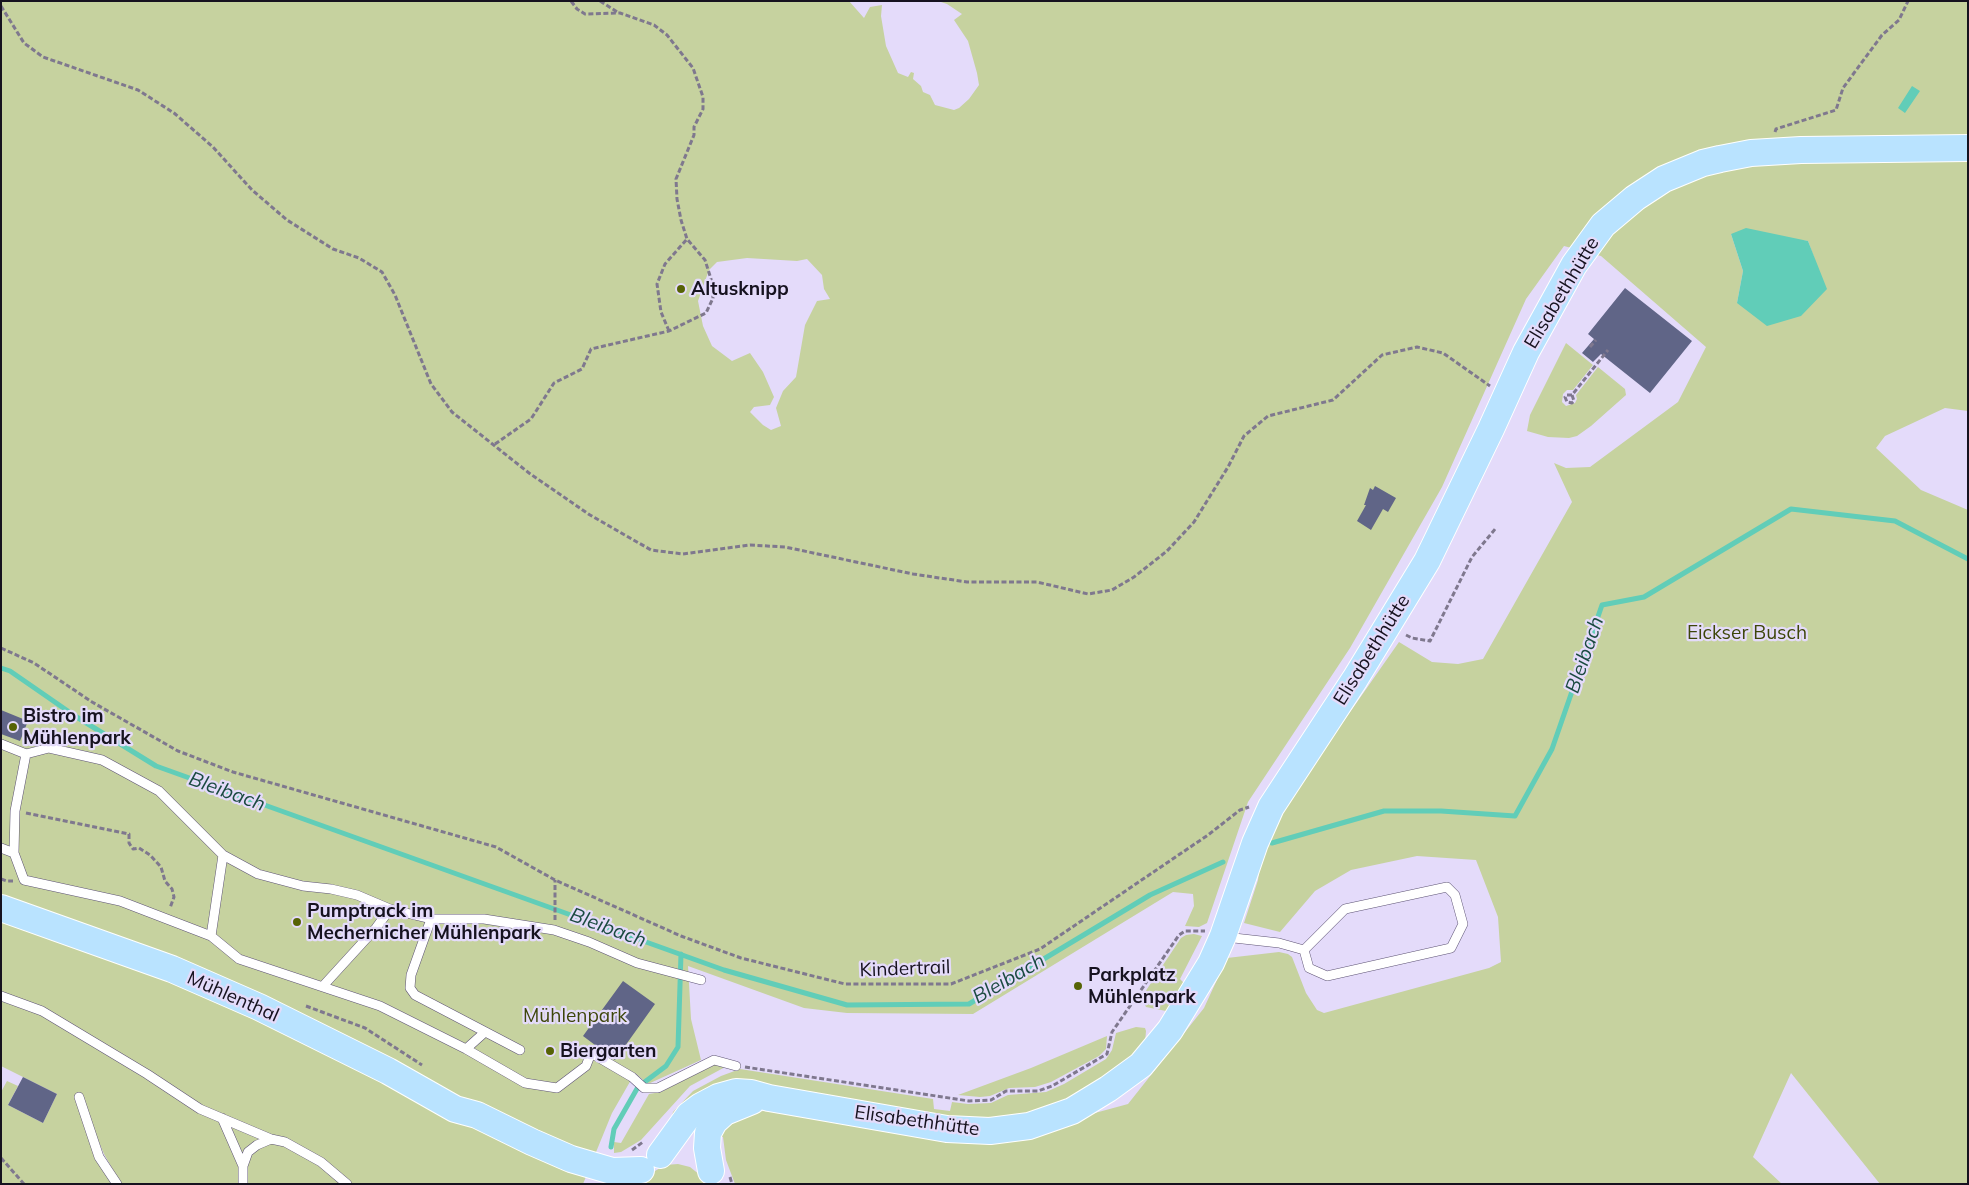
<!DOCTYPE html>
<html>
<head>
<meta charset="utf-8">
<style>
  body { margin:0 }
  #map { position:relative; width:1969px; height:1185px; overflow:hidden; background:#e4dbfa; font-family:Mulish,sans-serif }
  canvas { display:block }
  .frame { position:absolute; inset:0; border:2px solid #16121f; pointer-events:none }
</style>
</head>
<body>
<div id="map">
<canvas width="1969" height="1185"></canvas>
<div class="frame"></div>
</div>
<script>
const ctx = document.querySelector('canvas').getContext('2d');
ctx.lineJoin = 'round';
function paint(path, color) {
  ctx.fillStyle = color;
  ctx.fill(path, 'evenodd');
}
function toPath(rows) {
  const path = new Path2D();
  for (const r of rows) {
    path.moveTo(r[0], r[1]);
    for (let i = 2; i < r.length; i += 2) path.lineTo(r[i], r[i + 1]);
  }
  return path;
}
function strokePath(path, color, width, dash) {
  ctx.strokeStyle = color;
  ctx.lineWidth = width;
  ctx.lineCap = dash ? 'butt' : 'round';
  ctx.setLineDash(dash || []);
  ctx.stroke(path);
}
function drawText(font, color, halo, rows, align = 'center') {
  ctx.font = font + ' Mulish,sans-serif';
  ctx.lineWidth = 4.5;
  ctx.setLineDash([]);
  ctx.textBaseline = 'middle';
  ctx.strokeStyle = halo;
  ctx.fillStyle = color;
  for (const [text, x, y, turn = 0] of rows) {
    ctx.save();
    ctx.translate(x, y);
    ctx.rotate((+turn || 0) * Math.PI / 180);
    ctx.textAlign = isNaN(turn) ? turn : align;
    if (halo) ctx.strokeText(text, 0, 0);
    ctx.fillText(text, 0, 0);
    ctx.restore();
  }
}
paint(toPath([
  [1,1,849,1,864,18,870,7,882,5,881,16,886,46,898,73,908,77,911,72,914,73,913,79,921,86,923,92,930,95,935,105,954,110,959,108,969,99,979,85,977,73,968,41,954,20,962,14,947,4,938,1,1968,1,1968,411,1945,408,1885,436,1876,448,1921,490,1968,510,1968,1184,1880,1184,1791,1073,1753,1157,1782,1184,735,1184,726,1160,723,1137,717,1134,748,1112,780,1110,981,1144,1128,1104,1204,1008,1227,958,1279,952,1288,954,1292,957,1306,993,1317,1010,1324,1013,1489,968,1501,962,1498,917,1476,860,1417,856,1351,870,1315,891,1280,932,1244,923,1258,880,1261,857,1278,815,1399,642,1432,662,1458,664,1483,659,1572,502,1554,463,1566,468,1590,467,1678,402,1706,347,1601,256,1564,246,1526,299,1442,487,1350,648,1248,802,1207,923,1199,927,1185,926,1194,906,1193,894,1173,892,973,1014,847,1013,804,1008,688,966,691,1019,701,1060,648,1084,635,1073,612,1113,583,1184,121,1184,104,1154,88,1117,113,1184,1,1184,1,1092,7,1081,18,1086,8,1105,43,1123,57,1094,1,1066],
  [1731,234,1808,241,1815,260,1737,303,1743,271],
  [747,258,797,261,807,259,822,275,824,289,830,299,817,301,805,325,796,377,783,391,776,408,781,426,771,430,763,425,750,412,754,407,770,405,774,397,763,372,750,353,732,361,712,346,703,326,698,301,709,270,717,262],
  [1566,343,1593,365,1573,390,1567,390,1563,394,1562,402,1566,406,1575,403,1577,399,1576,395,1598,367,1625,389,1626,395,1591,426,1577,436,1569,438,1548,437,1527,431,1530,415],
  [1194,934,1202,936,1180,979,1186,985,1166,1011,1146,1007,1143,1001,1143,995,1181,938,1186,935],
  [1136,1027,1145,1028,1146,1031,1145,1043,1143,1046,1108,1077,1046,1111,978,1121,750,1085,673,1119,672,1116,673,1112,693,1091,721,1076,740,1069,933,1099,934,1109,950,1111,952,1102,968,1104,991,1103,1008,1095,1046,1092,1064,1084,1106,1059,1112,1050,1116,1033],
  [1107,1036,1106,1049,1099,1056,1051,1082,1035,1087,1009,1088,990,1096,980,1097,958,1095,1031,1068],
  [715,1063,727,1066,690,1086,641,1140,621,1152,614,1153,614,1142,621,1143,649,1094,661,1092],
  [678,1164,690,1167,700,1175,704,1184,645,1184,655,1171,665,1165]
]), '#c6d29f');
paint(toPath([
  [1912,86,1920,91,1905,113,1898,108],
  [1746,228,1808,241,1827,289,1801,316,1767,326,1737,303,1743,271,1731,234]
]), '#61cdb8');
strokePath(toPath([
  [1,668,10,671,75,716,156,766,724,970,847,1005,969,1004,1150,895,1223,862],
  [1272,843,1384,811,1441,811,1515,816,1552,749,1602,605,1644,597,1791,509,1895,521,1968,559],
  [611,1147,614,1129,638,1087,666,1066,678,1047,681,954]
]), '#61cdb8', 5);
paint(toPath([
  [1625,288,1692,341,1650,393,1601,354,1593,362,1582,353,1594,339,1588,334],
  [1375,486,1396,498,1388,512,1383,509,1371,530,1357,521,1366,505,1364,505,1370,488,1373,490],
  [1,710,28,721,20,741,1,734],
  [623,981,655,1004,615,1060,583,1036],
  [23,1077,57,1094,43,1123,8,1105]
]), '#606587');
const service = toPath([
  [1,744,26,754,49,748,102,760,159,791,223,855,258,874,303,886,331,889,357,895,390,909,431,919,484,919,554,930,589,942,637,963,701,980],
  [1,848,14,853,24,880,120,901,211,936,239,959,380,1006,466,1049,525,1083,557,1088,586,1066,591,1053,632,1077,644,1088,658,1088,714,1060,736,1066],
  [14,853,15,811,26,754],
  [1447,887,1455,895,1463,924,1451,948,1327,976,1309,968,1304,950,1345,909,1447,887],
  [431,919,411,975,410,988,415,995,520,1050],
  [211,936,223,855],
  [1225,937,1279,943,1304,950],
  [323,986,376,928,390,909],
  [1,996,42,1011,147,1074,200,1109,271,1139],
  [466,1049,485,1032],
  [79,1097,99,1157,117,1184],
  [222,1118,243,1166],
  [243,1184,243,1166,248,1152,257,1145,271,1139,285,1142,321,1162,347,1184]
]);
const primary = toPath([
  [1,908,172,969,259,1007,388,1071,455,1109,477,1115,532,1142,571,1159,612,1171,641,1170],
  [660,1155,689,1115,701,1106,718,1097,736,1092,751,1093,769,1098,947,1129,990,1131,1029,1126,1072,1111,1108,1089,1141,1065,1170,1030,1211,963,1223,936,1255,843,1271,807,1355,679,1427,561,1491,429,1526,352,1574,265,1603,225,1635,198,1664,179,1703,163,1720,159,1751,153,1801,150,1968,148],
  [711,1171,707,1148,708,1133,714,1122,725,1112,752,1101]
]);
strokePath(service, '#5e5475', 10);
strokePath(primary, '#fff', 28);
strokePath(toPath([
  [600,1,619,13],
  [1,6,24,43,43,57,138,90,174,113,213,147,252,190,287,220,333,249,359,258,382,272,395,295,431,384,452,412,529,473,590,515,651,550,683,554,750,545,785,547,913,574,967,582,1037,582,1088,594,1112,590,1134,577,1167,551,1194,522,1228,467,1244,436,1268,416,1333,400,1382,355,1417,347,1443,353,1490,386],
  [1775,132,1776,129,1836,110,1843,88,1882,35,1899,20,1908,1],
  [669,331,661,312,657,284,665,264,687,239],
  [1590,347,1596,340],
  [1572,395,1574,401,1572,403,1567,402,1565,397,1567,395,1572,395,1608,350],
  [495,444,531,419,554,383,582,369,591,349,669,331,706,313,713,298,711,279,705,260,687,239,681,220,677,199,676,179,694,135,694,127,703,109,703,97,693,68,667,35,654,25,620,13,585,14,577,9,571,1],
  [1406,635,1412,638,1430,641,1472,557,1496,528],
  [1,648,34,663,92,702,178,751,233,772,496,847,555,880,681,936,741,958,845,984,951,984,1040,949,1208,835,1240,810,1249,807],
  [26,813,129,834,129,843,133,849,139,848,150,855,161,867,165,881,172,889,174,897,170,908],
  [1,879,7,881,13,881],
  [555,920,555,880],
  [306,1006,365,1028,422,1065],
  [745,1067,969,1101,991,1100,1006,1091,1038,1091,1052,1086,1107,1054,1112,1032,1179,935,1185,931,1205,931],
  [632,1150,643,1142],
  [1,1158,24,1184],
  [730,1177,732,1184]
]), '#7f788e', 3, [5, 2.5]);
strokePath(service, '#fff', 9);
strokePath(primary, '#b9e3ff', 26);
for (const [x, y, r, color] of [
  [681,289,5,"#566305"],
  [13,727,5,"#566305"],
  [297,922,5,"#566305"],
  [1078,986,5,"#566305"],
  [550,1051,5,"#566305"]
]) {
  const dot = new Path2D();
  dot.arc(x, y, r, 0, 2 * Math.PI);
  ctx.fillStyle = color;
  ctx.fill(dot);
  strokePath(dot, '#e4dbfa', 2);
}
drawText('bold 19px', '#16121f', '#e4dbfa', [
  ["Altusknipp",691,289],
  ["Bistro im",23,716],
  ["Mühlenpark",23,738],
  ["Pumptrack im",307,911],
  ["Mechernicher Mühlenpark",307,933],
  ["Parkplatz",1088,975],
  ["Mühlenpark",1088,997],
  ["Biergarten",560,1051]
], 'left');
drawText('19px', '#16121f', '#e4dbfa', [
  ["Elisabethhütte",1562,293,-59],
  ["Elisabethhütte",1372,650,-58],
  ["Kindertrail",905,969,-2],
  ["Mühlenthal",233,997,24],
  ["Elisabethhütte",917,1121,8]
]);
drawText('19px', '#3d4609', '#e4dbfa', [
  ["Eickser Busch",1747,633],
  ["Mühlenpark",575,1016]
]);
drawText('italic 20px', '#1b4b41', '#e4dbfa', [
  ["Bleibach",1585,655,-71],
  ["Bleibach",227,792,20],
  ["Bleibach",608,928,20],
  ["Bleibach",1009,979,-30]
]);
</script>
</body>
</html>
